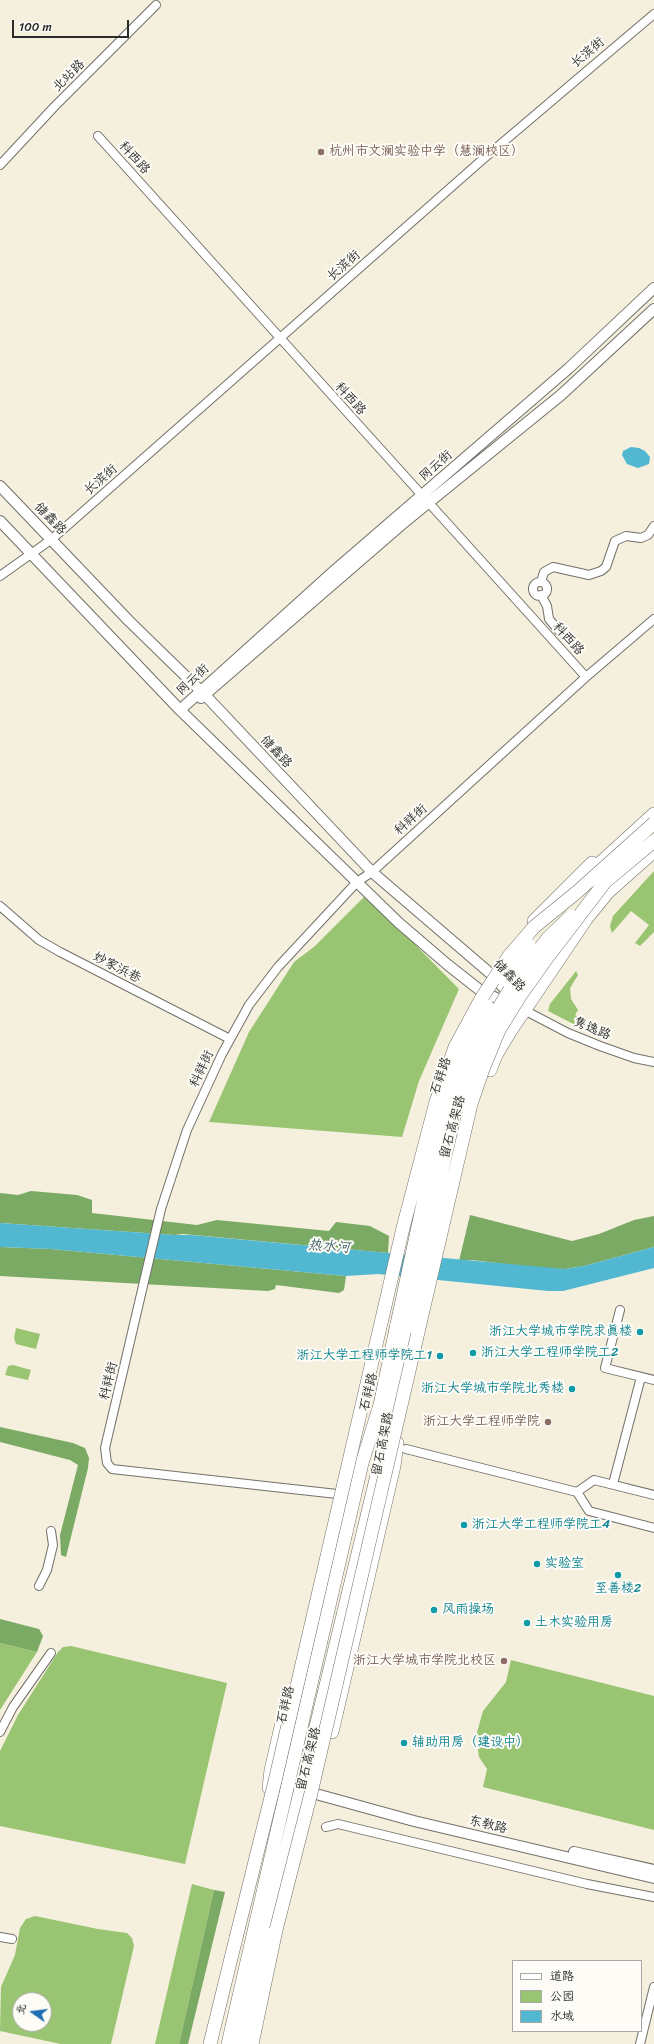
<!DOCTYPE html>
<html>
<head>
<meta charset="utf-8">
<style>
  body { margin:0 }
  #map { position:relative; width:654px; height:2044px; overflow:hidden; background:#f5efdd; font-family:Sriracha,"LXGW WenKai TC",sans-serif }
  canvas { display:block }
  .legend { position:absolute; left:512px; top:1960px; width:130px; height:72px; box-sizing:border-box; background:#fdfcf7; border:1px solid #a9a8a5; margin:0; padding:5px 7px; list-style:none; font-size:12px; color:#2b2b2b }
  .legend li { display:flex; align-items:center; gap:8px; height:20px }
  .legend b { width:20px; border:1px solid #a9a8a5 }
  .north { position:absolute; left:12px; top:1992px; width:40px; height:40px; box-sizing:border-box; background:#fdfcf7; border:1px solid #a9a8a5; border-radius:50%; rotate:284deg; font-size:11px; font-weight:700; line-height:16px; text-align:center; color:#2b2b2b }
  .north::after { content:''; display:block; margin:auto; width:14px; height:18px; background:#1f6fb2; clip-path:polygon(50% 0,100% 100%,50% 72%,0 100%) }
  .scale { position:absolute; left:12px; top:20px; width:117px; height:18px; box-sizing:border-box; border:2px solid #2b2b2b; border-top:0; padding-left:5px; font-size:12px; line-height:14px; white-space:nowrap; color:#2b2b2b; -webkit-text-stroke:3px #fdfcf7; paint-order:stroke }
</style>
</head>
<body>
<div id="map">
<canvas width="654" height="2044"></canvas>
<ul class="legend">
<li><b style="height:5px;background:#fff"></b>道路</li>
<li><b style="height:11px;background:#99c472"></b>公园</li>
<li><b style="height:11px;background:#52b7d1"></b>水域</li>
</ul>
<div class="north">北</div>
<div class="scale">100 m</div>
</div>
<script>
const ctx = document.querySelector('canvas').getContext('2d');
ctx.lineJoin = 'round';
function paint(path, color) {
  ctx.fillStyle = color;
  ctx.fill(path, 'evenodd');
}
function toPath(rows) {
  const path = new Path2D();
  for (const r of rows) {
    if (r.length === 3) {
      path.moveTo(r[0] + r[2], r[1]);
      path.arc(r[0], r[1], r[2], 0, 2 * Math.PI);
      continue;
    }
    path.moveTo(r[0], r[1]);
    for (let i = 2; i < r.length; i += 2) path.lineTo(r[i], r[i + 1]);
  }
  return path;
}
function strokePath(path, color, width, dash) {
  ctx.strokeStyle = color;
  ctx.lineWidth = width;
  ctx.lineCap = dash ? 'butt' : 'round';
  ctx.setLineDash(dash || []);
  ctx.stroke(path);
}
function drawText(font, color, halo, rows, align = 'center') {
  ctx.font = font + ' Sriracha,"LXGW WenKai TC",sans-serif';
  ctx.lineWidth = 4;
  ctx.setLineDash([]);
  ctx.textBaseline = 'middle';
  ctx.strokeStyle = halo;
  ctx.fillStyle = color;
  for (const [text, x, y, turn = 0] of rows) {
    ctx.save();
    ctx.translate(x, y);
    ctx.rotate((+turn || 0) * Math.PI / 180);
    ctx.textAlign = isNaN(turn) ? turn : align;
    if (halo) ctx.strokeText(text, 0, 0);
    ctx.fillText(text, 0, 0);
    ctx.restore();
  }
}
paint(toPath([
  [654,871,654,932,640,946,635,943,649,925,631,911,612,933,610,926,613,916],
  [366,895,459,989,419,1081,402,1137,209,1122,249,1032,294,962,315,946],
  [576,971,578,975,570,988,571,999,578,1010,575,1015,585,1022,583,1029,548,1011,550,1004],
  [16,1328,40,1334,36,1349,16,1344,14,1338],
  [13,1365,31,1370,28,1380,5,1375,8,1366],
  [0,1643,37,1652,0,1710],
  [71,1646,227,1683,185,1864,0,1826,0,1751,18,1715,58,1652,63,1647],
  [511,1660,654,1696,654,1830,483,1787,487,1769,479,1757,476,1736,483,1711,506,1682],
  [192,1884,214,1890,179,2044,155,2044],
  [35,1916,98,1929,127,1933,132,1938,134,1946,111,2044,61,2044,0,2031,1,1987,15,1955,20,1928,26,1919],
  [20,2000,44,2000,44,2024,20,2024]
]), '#99c472');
paint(toPath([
  [31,1191,77,1195,92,1200,92,1213,197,1225,217,1220,329,1231,336,1222,370,1226,389,1236,388,1253,183,1234,175,1235,0,1223,0,1193,18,1195],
  [470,1215,572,1241,599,1234,634,1220,654,1216,654,1247,584,1266,565,1269,537,1268,472,1260,459,1261],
  [0,1247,51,1249,346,1276,344,1290,339,1293,276,1285,275,1289,268,1291,0,1276],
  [0,1427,73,1443,85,1448,89,1458,88,1468,66,1557,61,1555,60,1535,78,1465,70,1460,0,1442],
  [0,1619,39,1629,43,1636,37,1652,0,1643],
  [214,1890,225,1892,188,2044,179,2044]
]), '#7aaa64');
paint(toPath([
  [631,447,639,448,645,451,650,457,649,464,638,468,627,464,622,455,623,451],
  [0,1223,175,1235,191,1235,565,1269,584,1266,654,1247,654,1268,563,1291,548,1291,378,1274,346,1276,51,1249,0,1247]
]), '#52b7d1');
const minor = toPath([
  [98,136,586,677],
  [0,165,54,107,156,5],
  [0,576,52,539,482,160,654,14],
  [540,589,7],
  [541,582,544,572,553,567,589,575,601,571,606,567,615,541,626,536,641,538,648,535,654,526],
  [541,595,547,606,549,619,560,632],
  [0,906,39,940,60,952,230,1039],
  [524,1010,568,1033,600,1046,634,1058,654,1062],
  [620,1310,605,1368,654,1380],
  [406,1449,577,1492,589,1511,654,1528],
  [613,1484,641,1377],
  [577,1492,594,1480,654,1495],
  [337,1494,112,1469,107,1463,105,1448,161,1209,187,1130,222,1054,249,1005,278,967,357,882,372,872,586,677,654,619],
  [39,1586,47,1570,53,1545,51,1531],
  [0,1732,13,1707,51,1653],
  [326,1827,338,1824,587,1884,654,1897],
  [0,1937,12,1939],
  [640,2044,654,1987]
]);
const tertiary = toPath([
  [0,486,129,621,206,696,372,872,491,974,512,997],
  [0,521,180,710,399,923,448,965,481,991,509,1004],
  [201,698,407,520,561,395,654,309],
  [180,710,334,571,569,368,654,288],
  [316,1794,414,1821,654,1878],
  [574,1852,654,1870]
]);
const primary = toPath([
  [534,921,592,863],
  [490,1070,496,1055,511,1030,586,919,608,892,654,851],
  [332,1732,394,1466,397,1443],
  [269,1788,271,1770,287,1701]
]);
const trunk = toPath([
  [586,876,654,814],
  [350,1648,356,1628],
  [210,2044,236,1938],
  [228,2044,362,1463,380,1405,397,1324],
  [239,2044,379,1467,408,1327],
  [252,2044,276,1930]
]);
strokePath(minor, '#727069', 10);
strokePath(tertiary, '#727069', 12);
strokePath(primary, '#727069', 14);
strokePath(trunk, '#727069', 14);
strokePath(minor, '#fff', 8);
strokePath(tertiary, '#fff', 10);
strokePath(primary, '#fff', 13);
strokePath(trunk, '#fff', 13);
const trunkBridge = toPath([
  [504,980,529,945],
  [397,1324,424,1199,451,1093,469,1046,487,1006],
  [408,1327,454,1116,470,1068,493,1017,517,978,548,938,571,916],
  [276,1930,311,1793,471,1104,483,1069,499,1030,520,996,547,958,605,882,654,841],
  [236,1938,275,1781,403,1228,436,1102,455,1047,481,999,509,956,534,927,577,892,654,823]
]);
strokePath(trunkBridge, '#727069', 14, []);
strokePath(trunkBridge, '#fff', 13);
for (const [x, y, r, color] of [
  [321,152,4,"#8d6e63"],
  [640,1332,4,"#0f9aa8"],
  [473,1353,4,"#0f9aa8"],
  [440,1356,4,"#0f9aa8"],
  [572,1389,4,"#0f9aa8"],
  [548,1422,4,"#8d6e63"],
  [464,1525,4,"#0f9aa8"],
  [537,1564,4,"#0f9aa8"],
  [618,1575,4,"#0f9aa8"],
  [434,1610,4,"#0f9aa8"],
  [527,1623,4,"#0f9aa8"],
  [504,1661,4,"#8d6e63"],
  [404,1743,4,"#0f9aa8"]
]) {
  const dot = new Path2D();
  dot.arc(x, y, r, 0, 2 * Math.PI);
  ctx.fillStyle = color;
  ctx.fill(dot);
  strokePath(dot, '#fdfcf7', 1.5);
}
drawText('13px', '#2b2b2b', '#fdfcf7', [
  ["长滨街",588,53,-40],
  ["北站路",69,76,-45],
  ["科西路",134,158,48],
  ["长滨街",344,266,-41],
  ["科西路",350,399,48],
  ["网云街",436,466,-41],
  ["长滨街",101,480,-41],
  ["储鑫路",50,519,46],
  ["科西路",568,639,48],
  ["网云街",193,680,-43],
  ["储鑫路",276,752,47],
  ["科祥街",411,820,-42],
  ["妙家浜巷",117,968,27],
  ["储鑫路",509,976,46],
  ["隽逸路",592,1029,22],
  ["科祥街",202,1069,-65],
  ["石祥路",441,1076,-71],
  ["留石高架路",453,1127,-75],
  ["科祥街",109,1381,-76],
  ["石祥路",369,1392,-76],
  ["留石高架路",383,1444,-79],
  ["石祥路",286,1705,-77],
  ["留石高架路",309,1759,-76],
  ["东教路",488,1825,13]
]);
drawText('13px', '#785e54', '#fdfcf7', [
  ["杭州市文澜实验中学（慧澜校区）",329,152,"left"],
  ["浙江大学工程师学院",540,1422],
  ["浙江大学城市学院北校区",496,1661]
], 'right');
drawText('13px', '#0d838f', '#fdfcf7', [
  ["浙江大学城市学院求真楼",632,1332,"right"],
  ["浙江大学工程师学院工2",481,1353],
  ["浙江大学工程师学院工1",432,1356,"right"],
  ["浙江大学城市学院北秀楼",564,1389,"right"],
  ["浙江大学工程师学院工4",472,1525],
  ["实验室",545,1564],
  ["至善楼2",618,1589,"center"],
  ["风雨操场",442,1610],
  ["土木实验用房",535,1623],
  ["辅助用房（建设中）",412,1743]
], 'left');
drawText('italic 14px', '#395c65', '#fdfcf7', [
  ["热水河",329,1247,4]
]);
</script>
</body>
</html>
